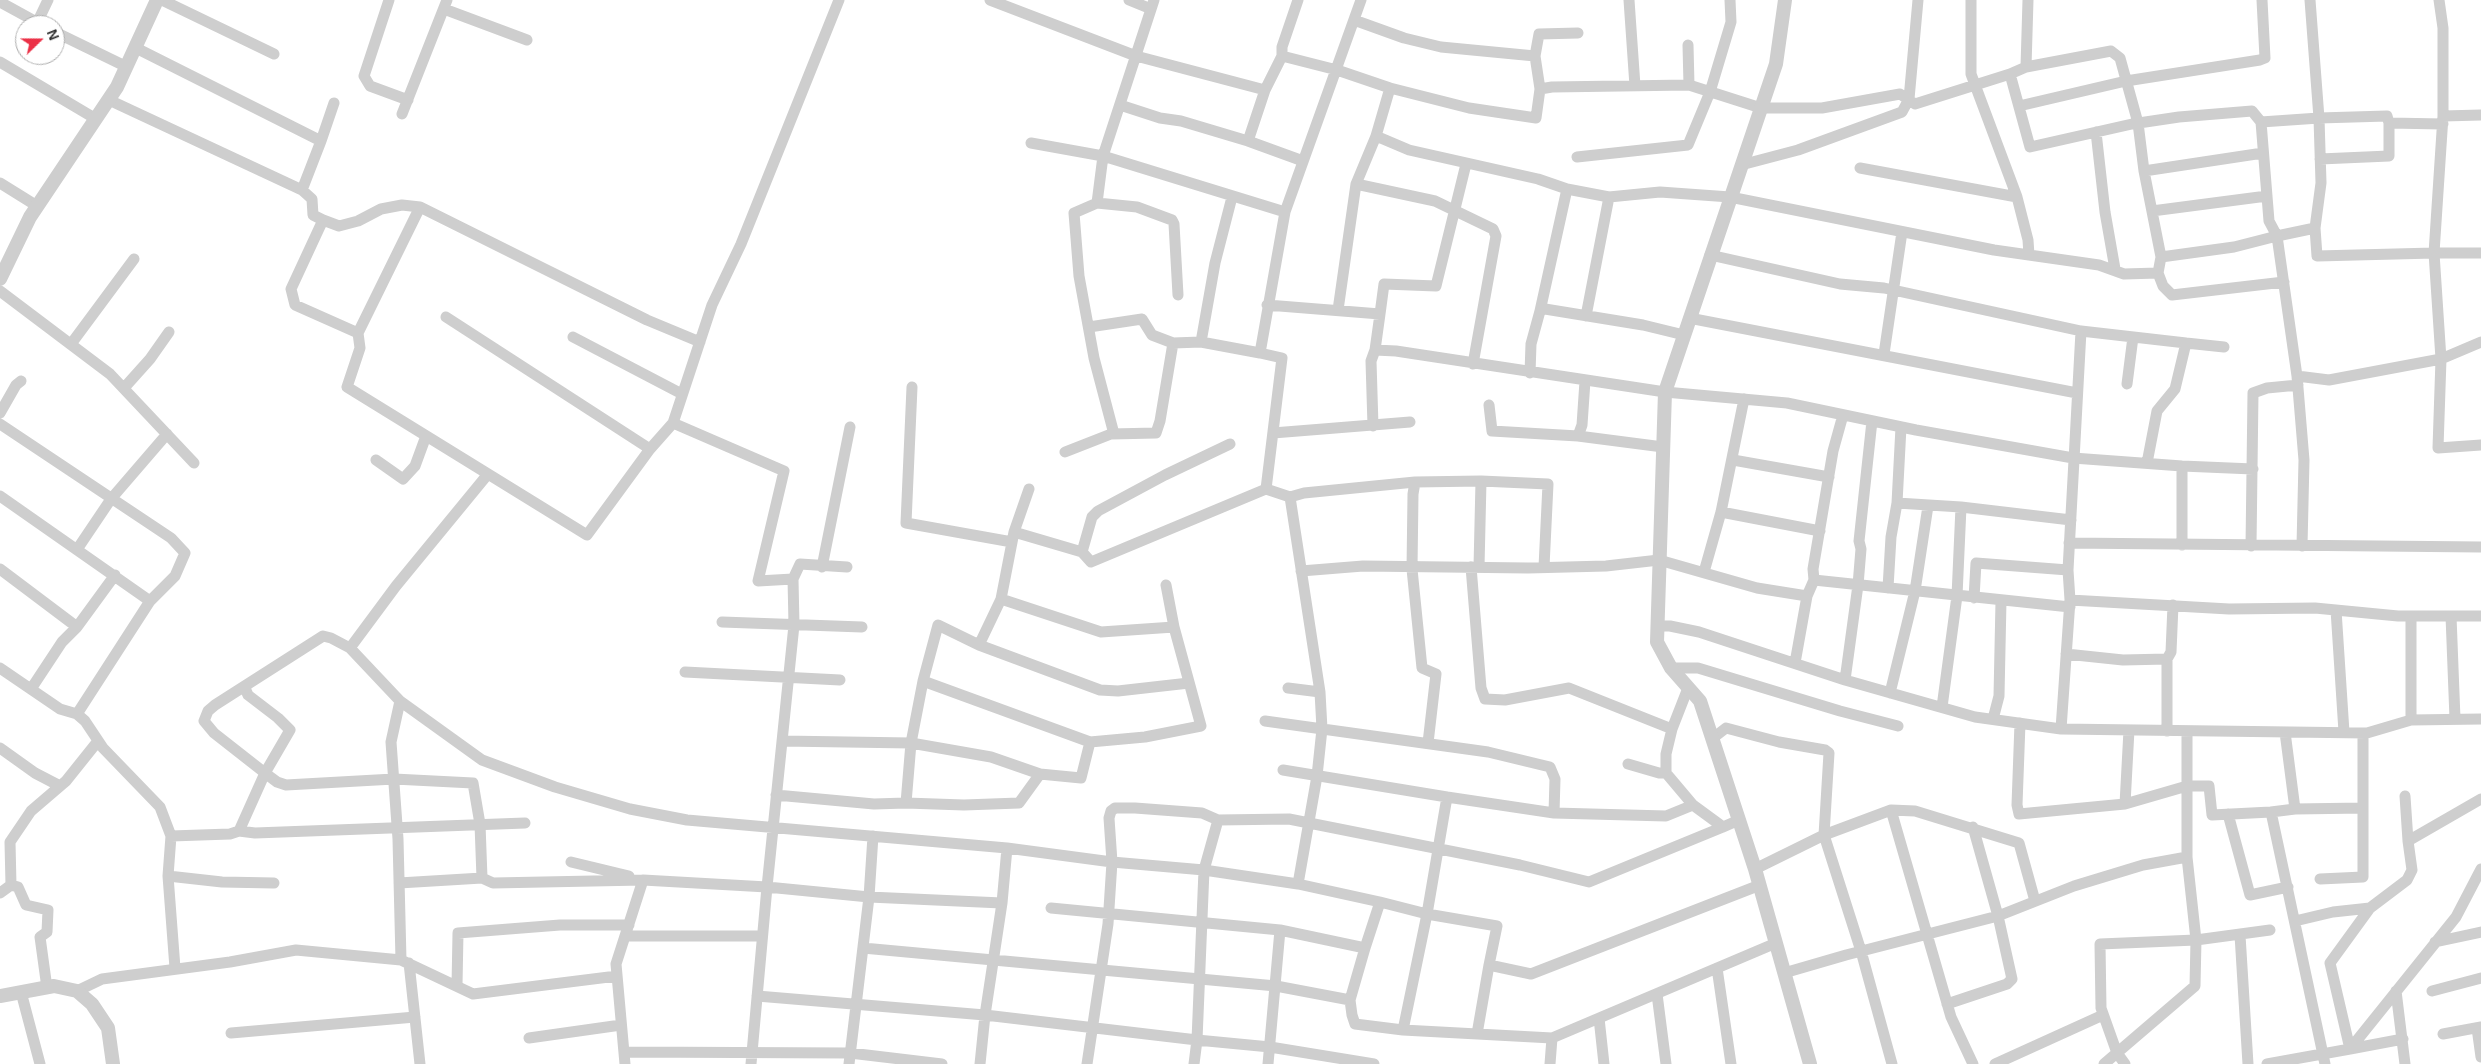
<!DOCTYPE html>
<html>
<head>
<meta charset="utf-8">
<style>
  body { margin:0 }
  #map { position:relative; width:2481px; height:1064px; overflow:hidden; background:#fff; font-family:Helvetica,sans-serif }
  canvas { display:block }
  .north { position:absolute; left:15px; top:15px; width:50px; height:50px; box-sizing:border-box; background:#fff; border:1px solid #adadad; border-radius:50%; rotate:68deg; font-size:14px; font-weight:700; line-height:20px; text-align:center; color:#313131 }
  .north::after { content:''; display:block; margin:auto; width:18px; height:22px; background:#eb3046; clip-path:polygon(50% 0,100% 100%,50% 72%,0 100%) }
</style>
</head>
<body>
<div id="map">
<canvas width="2481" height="1064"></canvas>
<div class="north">N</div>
</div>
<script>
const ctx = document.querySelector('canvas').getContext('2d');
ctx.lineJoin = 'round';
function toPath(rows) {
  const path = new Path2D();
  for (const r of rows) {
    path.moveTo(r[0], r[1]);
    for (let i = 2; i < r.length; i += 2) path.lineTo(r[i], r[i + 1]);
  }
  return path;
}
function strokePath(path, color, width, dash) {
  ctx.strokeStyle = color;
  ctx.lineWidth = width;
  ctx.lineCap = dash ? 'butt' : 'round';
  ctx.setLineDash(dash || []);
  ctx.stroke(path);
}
strokePath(toPath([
  [162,0,274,54],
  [389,0,364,76,370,86,408,100],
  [990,0,1136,56,1265,90],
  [1129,0,1151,9],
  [1629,0,1635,86],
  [1971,0,1971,74,2017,197,2028,240,2029,255],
  [2028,0,2026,67,2010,74,2030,147,2132,124,2179,117,2252,111,2261,122,2319,118,2321,183,2315,228,2317,256,2434,253,2443,116,2443,28,2439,0],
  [2310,0,2319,118,2387,116,2389,123,2443,124],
  [0,2,42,25],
  [444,9,527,40],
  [1354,20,1404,38,1441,47,1535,56],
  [37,23,48,0],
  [55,32,127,67],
  [1688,45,1689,85],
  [136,48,321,141,302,190],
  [1282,56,1337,70,1390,88,1469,108,1536,118,1540,89,1535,56,1539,34,1578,33],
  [0,62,96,119],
  [2026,67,2111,51,2120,58,2138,123,2144,171,2161,257,2234,247,2277,236,2297,376,2304,460,2302,546],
  [1540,89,1552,87,1689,85,1761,108,1822,108,1900,94,1915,104,2010,74],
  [109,100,302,190,312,199,313,215,323,220,339,226,358,221,381,209,402,205,420,207,647,320,700,342],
  [1120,105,1160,118,1181,121,1248,141,1303,161],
  [2019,106,2126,81,2260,60,2265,58,2262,0],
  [402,114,447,0],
  [2443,116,2481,115],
  [2261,122,2269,221,2277,236,2315,228],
  [2096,132,2105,212,2115,269],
  [1376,136,1409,150,1538,179,1567,189,1609,197,1660,192,1730,197,1994,250,2099,265,2124,274,2158,273,2161,257],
  [321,141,334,103],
  [1248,141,1265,90,1282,56,1282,47,1298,0],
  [1031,143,1103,156,1285,212],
  [1577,157,1688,145,1710,92,1731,22,1730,0],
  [2320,159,2389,156,2389,123],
  [1741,165,1798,150,1902,112,1909,99,1918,0],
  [1860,168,2017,197],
  [2144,171,2263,153],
  [0,183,37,206],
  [1356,184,1435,201,1493,229,1496,236,1473,364],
  [1097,203,1137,207,1172,220,1174,224,1178,295],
  [420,207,358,333,360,348,347,387,587,535,650,449],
  [2152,211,2267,196],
  [323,220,291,289,295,305,358,333],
  [1710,255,1840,284,1884,288,2081,331,2186,343],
  [2158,273,2163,286,2172,295,2284,282],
  [0,291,110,374,194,463],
  [1267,305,1380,314,1375,350,1396,351,1665,392,1787,403,1916,430,2073,458,2182,466,2253,469],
  [1338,310,1356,184,1376,136,1390,88],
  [1540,311,1567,189],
  [1380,314,1384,284,1436,286,1466,164],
  [1586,316,1609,197],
  [446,317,650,449,673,423],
  [1689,318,2077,393],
  [1089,327,1142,319,1152,335,1173,343,1201,342,1260,353],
  [2081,331,2068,570,2070,600,2061,729,2367,733,2411,720,2481,719],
  [573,337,682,394],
  [1201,342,1215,263,1232,197],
  [2481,342,2441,359,2438,448,2481,445],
  [71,344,134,259],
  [1884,354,1902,232],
  [1530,373,1531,344,1540,311,1545,309,1643,325,1684,335],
  [2297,376,2329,380,2441,359,2434,253,2481,253],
  [2127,384,2133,337],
  [912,387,906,523,1012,542],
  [124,388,150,359,169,332],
  [1489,405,1492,431,1578,436,1663,447],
  [0,413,16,385,21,381],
  [0,424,171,538,185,553,175,576,150,601,77,714],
  [1373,426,1371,361,1375,350],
  [1273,433,1410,422],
  [1114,434,1094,358,1079,276,1074,213,1097,203,1103,156,1154,0],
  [1578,436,1582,425,1585,381],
  [1065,452,1111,434,1156,433,1160,421,1173,343],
  [376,460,403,479,415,466,426,436],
  [1733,460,1829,477],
  [2147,463,2157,411,2175,389,2186,343,2224,347],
  [2182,466,2182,545],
  [1415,482,1413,494,1412,569,1422,668,1436,674,1428,743],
  [0,496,150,601],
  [1290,497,1304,493,1415,482,1481,481,1548,484,1544,567],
  [1897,503,1961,507,2071,520],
  [1721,512,1820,531],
  [1014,532,1029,489],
  [2069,543,2481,547],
  [2251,546,2253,393,2267,388,2298,385],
  [78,548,111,499,167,434],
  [1082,552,1092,517,1098,511,1165,475,1230,444],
  [822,567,850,427],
  [1471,567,1481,688,1485,699,1505,700,1569,688,1672,729],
  [1479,567,1481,481],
  [0,569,77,627],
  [1301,571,1363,566,1528,568,1606,566,1659,560,1757,588,1807,596,1814,580,2070,607],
  [1704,572,1721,512,1744,399],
  [793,579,800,564,847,567],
  [1814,580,1813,569,1833,451,1843,415],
  [1166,585,1174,627],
  [1888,588,1891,537,1897,503,1901,427],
  [1974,598,1976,563,2068,570],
  [2070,600,2229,609,2315,608,2398,616,2481,616],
  [2336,610,2344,732],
  [2411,616,2411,720],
  [2451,616,2455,719],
  [722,622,862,627],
  [1657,626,1670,626,1699,632,1845,680,1975,717,2061,729],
  [979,645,1100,690,1118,691,1189,683],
  [350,648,396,586,488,474],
  [2066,654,2123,660,2167,659],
  [1795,663,1807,596],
  [0,668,60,709,77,714,85,721,103,748,160,807,171,836,168,876,175,968],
  [1671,668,1698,668,1840,711,1898,726],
  [685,672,840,680],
  [1845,680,1858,585,1861,549,1859,541,1872,421],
  [923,681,1090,742],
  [1288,688,1320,692,1322,729,1317,776,1298,884,1380,902],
  [1688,688,1672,729,1666,754,1666,773,1693,805],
  [31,689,62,642,77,627,115,575],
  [1320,692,1290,497,1266,489,1282,358,1260,353,1285,212,1361,0],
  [1890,693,1915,591,1928,506],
  [400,701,350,648,331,638,323,636,215,705,208,711,204,721,214,733,265,773,277,782,286,785,394,779,473,783,480,824,482,878],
  [1942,707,1957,596,1961,507],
  [1993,719,1999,696,2001,601],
  [1265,721,1488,752,1550,767,1555,779,1554,813],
  [2020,723,2017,805,2019,814,2125,804,2187,786,2209,786,2212,815,2271,812],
  [2167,731,2167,659,2171,652,2173,605],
  [2285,732,2295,809,2271,812,2325,1064],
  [1713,738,1726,728,1779,742,1825,750,1829,753,1824,835,1861,951,1892,1064],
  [782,741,911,743,991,757,1040,774],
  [0,748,35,773,60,786],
  [1628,764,1659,773,1666,773],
  [1283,770,1447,797],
  [776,795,874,804,906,803,911,743,923,681,938,625,979,645,1001,599],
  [2405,796,2408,841],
  [906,803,964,805,1019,803,1040,774,1081,778,1090,742,1145,737,1201,726,1174,627,1101,632,1001,599,1014,532,1082,552,1091,562,1266,489],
  [2125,804,2129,730],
  [2295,809,2363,808,2363,733],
  [1891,810,1915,811,2019,843,2035,901],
  [2228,814,2250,895,2288,887],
  [1218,820,1204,870,1298,884],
  [239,831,265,773,290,730,278,718,248,695,245,688],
  [171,836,230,834,239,831,255,833,525,823],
  [571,862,629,876],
  [1755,869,1824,835,1891,810,1951,1017,1973,1064],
  [168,876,222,882,274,883],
  [2320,879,2363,877,2363,808],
  [399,883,482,878,493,883,643,880],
  [11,885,18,887,26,905,48,910,47,932,40,937,47,988],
  [0,893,11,885,10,842,31,811,66,781,98,741],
  [1002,903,1007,848,1112,862,1108,924,1087,1064],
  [1051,908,1280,930,1268,1064],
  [2295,921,2333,912,2370,908],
  [1280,930,1365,948,1380,902,1427,914,1497,926,1489,965],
  [2240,935,2248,1064],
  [626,936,762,936],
  [2435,942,2481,932],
  [863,948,1276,986,1350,1000],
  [1365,948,1350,1000,1352,1015,1355,1024,1403,1030],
  [401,960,473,994,617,976],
  [409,963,420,1064],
  [1717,968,1731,1064],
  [1784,973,1846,955,1998,916,2074,886,2143,865,2187,857],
  [457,986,458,933,560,925,629,925],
  [77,991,102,979,230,962,296,950,401,960,398,839,391,742,400,701,482,760,555,787,630,809,687,820,1007,848],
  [2396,991,2405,1064],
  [2432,991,2481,978],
  [21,992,40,1064],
  [1657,994,1666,1064],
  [757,996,985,1015,980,1064],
  [1947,1004,2007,984,2012,979,1998,916,1973,827],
  [1599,1018,1604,1064],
  [2477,1028,2481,1057],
  [231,1033,415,1017],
  [1477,1034,1489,965,1531,974,1760,885],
  [2443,1034,2481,1027],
  [529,1038,621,1025],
  [1552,1038,1403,1030,1427,914,1447,797,1554,813,1666,816,1693,805,1723,827,1739,820],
  [2403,1039,2350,1049,2330,963,2370,908,2407,880,2412,870,2408,841,2481,799],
  [624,1052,850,1053,942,1064],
  [625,1064,616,964,643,880,767,887,794,625,793,579,758,581,784,471,673,423,712,305,741,244,839,0],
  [751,1064,767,887,869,897,1002,903,985,1015,1197,1040,1194,1064],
  [849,1064,869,897,873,836],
  [1374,1064,1270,1047,1197,1040,1204,870,1112,862,1109,818,1111,811,1115,808,1135,808,1202,813,1218,820,1289,819,1520,865,1589,882,1723,827],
  [1550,1064,1552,1038,1776,943],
  [1995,1064,2103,1015],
  [2104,1064,2195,986,2196,940,2187,857,2187,732],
  [2125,1064,2117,1053,2101,1008,2100,944,2196,940,2270,930],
  [2267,1064,2350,1049,2456,917,2481,869]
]), '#cecece', 11);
strokePath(toPath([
  [1785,0,1776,64,1665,392,1657,642,1671,668,1700,701,1755,869,1810,1064],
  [0,279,30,217,117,87,157,0],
  [0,996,54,986,77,991,92,1004,108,1028,113,1064]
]), '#cecece', 14);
</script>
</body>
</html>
